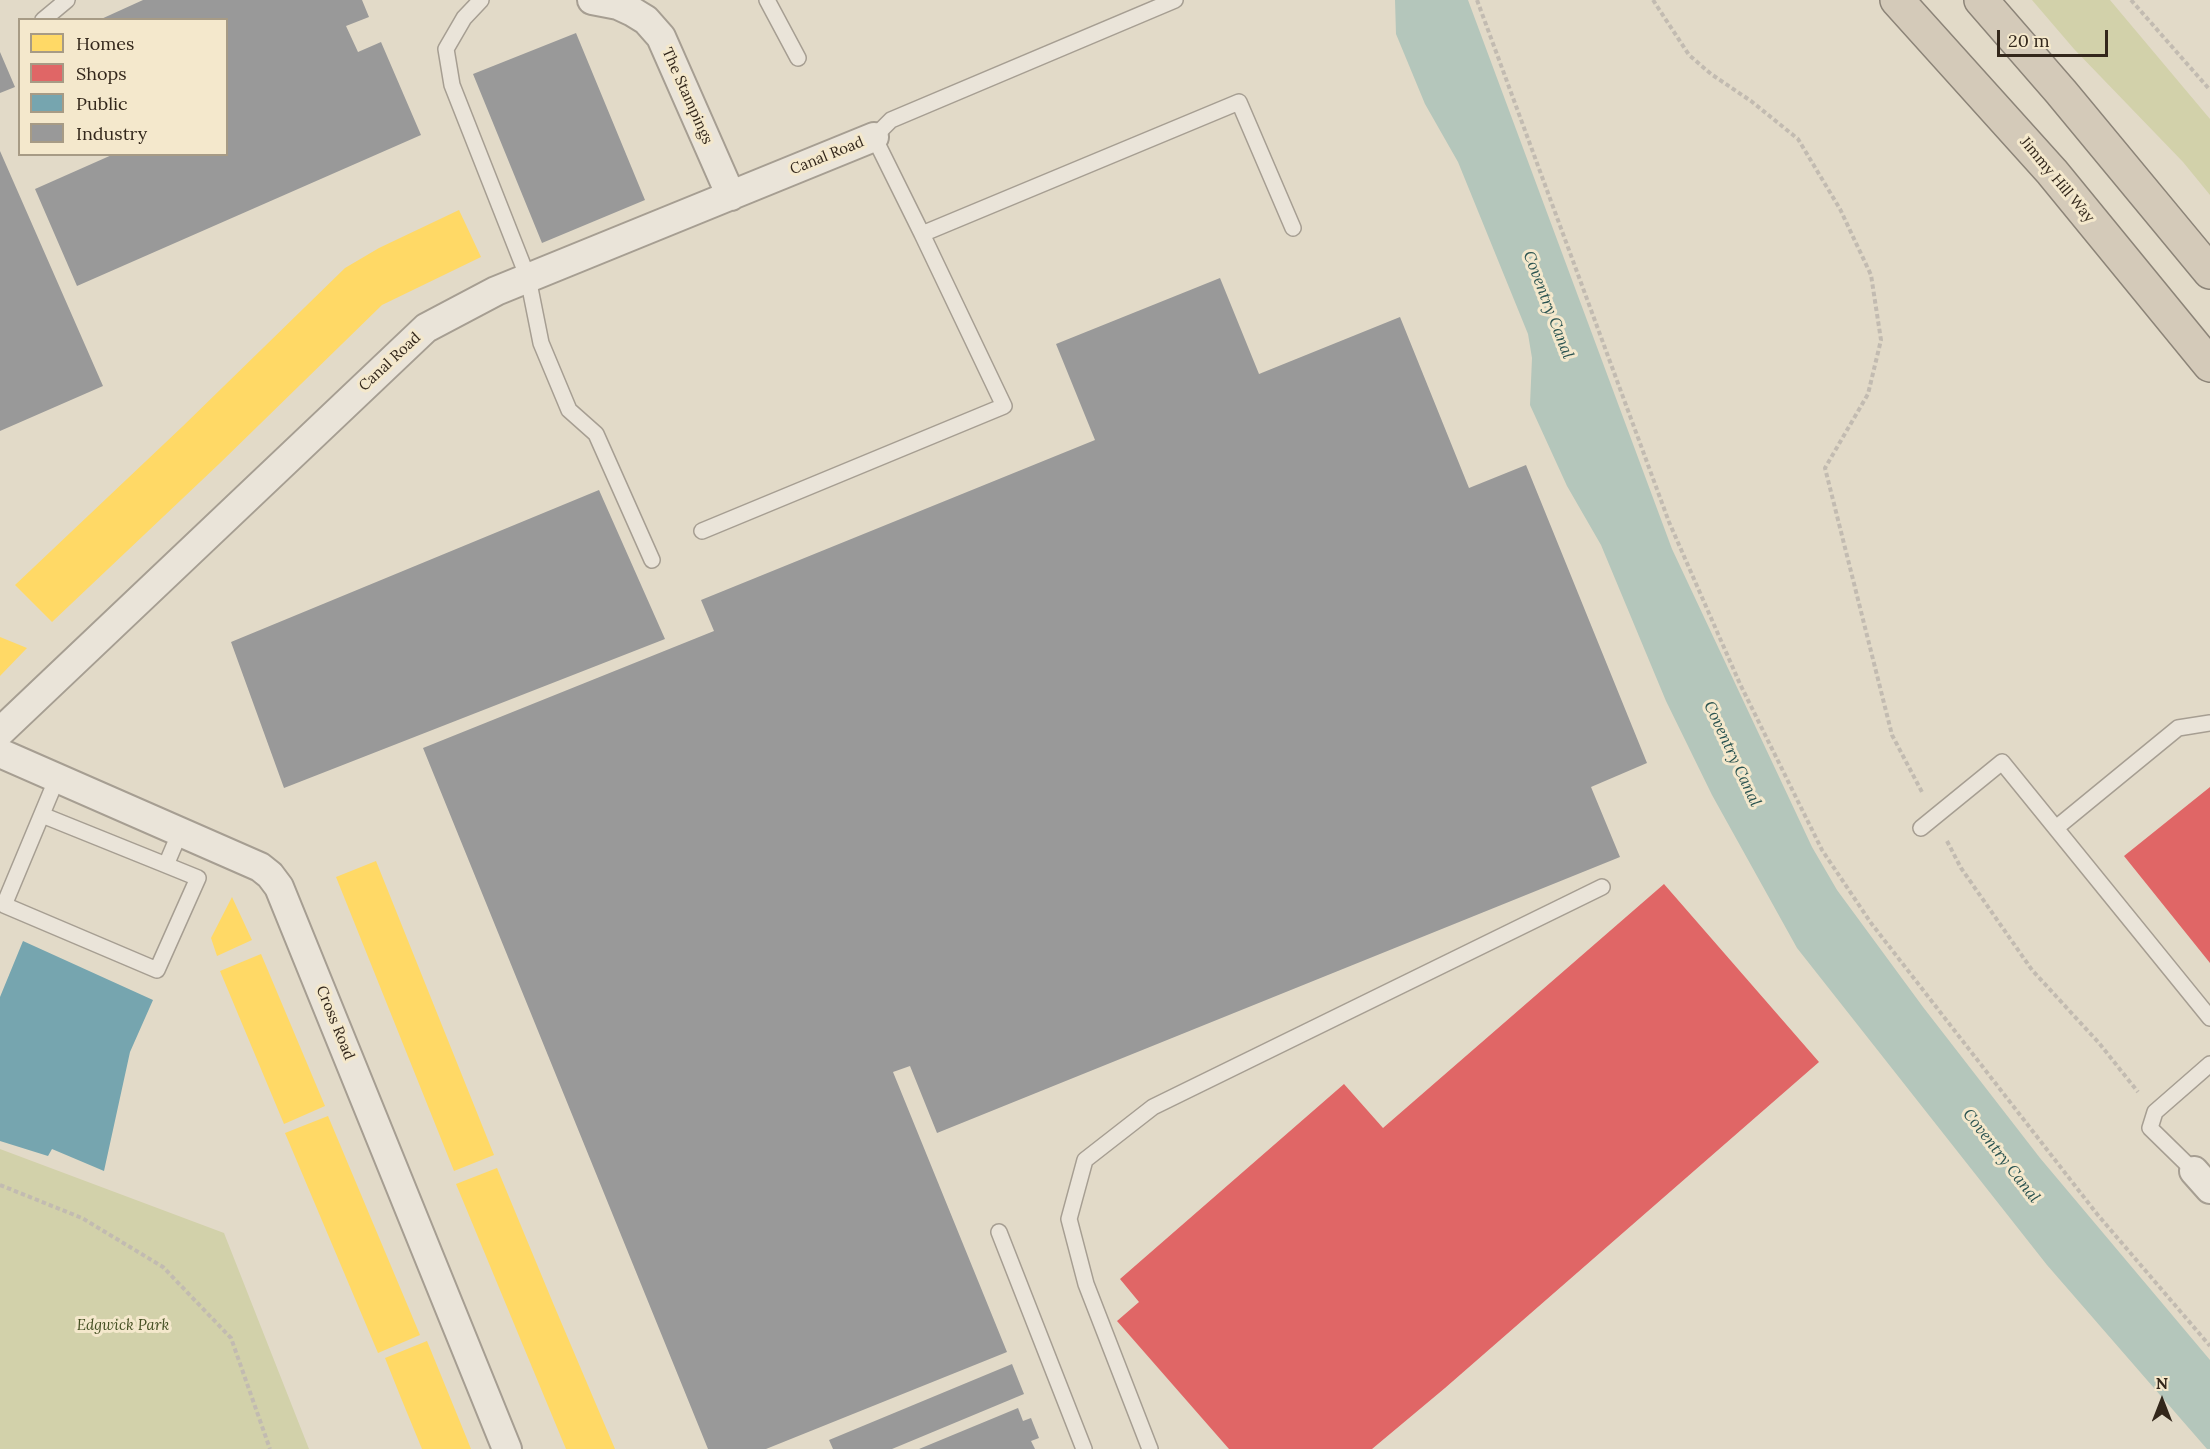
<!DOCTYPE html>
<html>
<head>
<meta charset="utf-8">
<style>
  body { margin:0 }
  #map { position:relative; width:2210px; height:1449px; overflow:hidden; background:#e2dac8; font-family:Lora,serif }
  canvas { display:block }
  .legend { position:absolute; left:18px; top:18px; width:210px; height:138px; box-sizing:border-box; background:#f4e8cc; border:2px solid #a79b85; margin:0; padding:8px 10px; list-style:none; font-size:18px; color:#33271b }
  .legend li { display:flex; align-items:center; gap:12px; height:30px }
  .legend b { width:30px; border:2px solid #a79b85 }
  .north { position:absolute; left:2132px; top:1371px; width:60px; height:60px; -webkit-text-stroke:4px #f4e8cc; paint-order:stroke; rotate:0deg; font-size:16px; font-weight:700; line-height:24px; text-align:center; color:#33271b }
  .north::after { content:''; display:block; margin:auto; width:21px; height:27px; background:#33271b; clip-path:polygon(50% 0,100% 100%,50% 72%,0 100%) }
  .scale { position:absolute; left:1997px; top:30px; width:111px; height:27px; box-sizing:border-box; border:3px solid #33271b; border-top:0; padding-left:8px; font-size:18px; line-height:21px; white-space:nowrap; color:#33271b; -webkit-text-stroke:4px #f4e8cc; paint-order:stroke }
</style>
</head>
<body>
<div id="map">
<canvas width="2210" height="1449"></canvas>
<ul class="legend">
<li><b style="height:16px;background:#ffd966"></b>Homes</li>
<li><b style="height:16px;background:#e06666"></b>Shops</li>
<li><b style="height:16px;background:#76a5af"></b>Public</li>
<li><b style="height:16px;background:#999"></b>Industry</li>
</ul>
<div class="north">N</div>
<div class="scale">20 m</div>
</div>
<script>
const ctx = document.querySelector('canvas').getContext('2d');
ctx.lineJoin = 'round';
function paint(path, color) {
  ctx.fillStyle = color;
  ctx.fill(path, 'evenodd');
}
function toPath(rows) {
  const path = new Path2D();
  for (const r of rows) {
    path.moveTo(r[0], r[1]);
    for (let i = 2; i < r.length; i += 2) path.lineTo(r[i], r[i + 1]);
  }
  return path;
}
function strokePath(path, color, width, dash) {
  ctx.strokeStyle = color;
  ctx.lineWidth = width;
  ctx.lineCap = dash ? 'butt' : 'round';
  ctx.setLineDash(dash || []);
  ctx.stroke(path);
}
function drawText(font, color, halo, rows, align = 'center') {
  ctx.font = font + ' Lora,serif';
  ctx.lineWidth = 6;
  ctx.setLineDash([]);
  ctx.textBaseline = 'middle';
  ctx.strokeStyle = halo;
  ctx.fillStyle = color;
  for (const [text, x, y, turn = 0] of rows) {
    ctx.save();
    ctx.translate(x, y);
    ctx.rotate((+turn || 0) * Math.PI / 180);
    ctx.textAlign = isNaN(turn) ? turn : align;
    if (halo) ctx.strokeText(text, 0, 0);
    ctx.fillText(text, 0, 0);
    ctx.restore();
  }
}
paint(toPath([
  [2032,0,2110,0,2210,119,2210,195,2183,162,2074,49],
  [0,1149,224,1233,309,1449,0,1449]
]), '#d2d1aa');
paint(toPath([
  [1395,0,1468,0,1672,549,1812,847,1837,890,1923,1007,2040,1158,2210,1360,2210,1449,2207,1449,2047,1265,1797,948,1712,795,1666,701,1601,545,1567,486,1530,405,1532,358,1528,334,1458,162,1425,104,1396,34]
]), '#b4c6bb');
paint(toPath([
  [459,210,481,257,382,305,219,464,52,622,15,585,183,426,345,268,379,248],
  [0,637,27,648,0,676],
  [376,861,494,1155,454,1171,336,877],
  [232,897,252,940,217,956,211,938],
  [261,954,325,1106,284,1124,220,971],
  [328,1116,420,1335,378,1353,285,1133],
  [497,1168,553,1303,615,1449,566,1449,561,1437,456,1184],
  [427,1341,467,1439,471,1449,422,1449,401,1398,385,1358]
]), '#ffd966');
paint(toPath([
  [2210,787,2210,963,2124,856],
  [1664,884,1819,1062,1445,1388,1372,1449,1229,1449,1117,1321,1139,1302,1120,1279,1344,1084,1383,1128]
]), '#e06666');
paint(toPath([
  [23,941,153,1000,130,1052,104,1171,52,1149,48,1156,0,1141,0,997]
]), '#76a5af');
paint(toPath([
  [143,0,362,0,369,17,346,26,358,52,381,42,421,135,77,286,35,189,114,154,226,154,226,20,99,20],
  [576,33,645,200,542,243,473,74],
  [0,52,15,87,0,93],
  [0,151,103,386,0,431],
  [1220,278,1259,374,1400,317,1469,488,1526,465,1647,763,1591,787,1620,857,937,1133,910,1066,893,1072,1007,1352,766,1449,708,1449,423,748,714,631,701,600,1095,440,1056,344],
  [599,490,665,639,284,788,231,642],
  [1012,1364,1024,1394,892,1449,833,1449,829,1440],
  [1018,1408,1023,1421,1031,1418,1039,1438,1031,1441,1035,1449,919,1449]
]), '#999');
const lane = toPath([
  [481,0,464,18,446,49,452,85,528,278,541,343,569,410,596,434,652,560],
  [767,0,798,58],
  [1175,0,891,120,874,137,922,234,1239,102,1293,228],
  [43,20,67,0],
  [702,531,1004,406,922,234],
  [57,778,4,905,157,970,198,878,166,865,180,832],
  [42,815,166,865],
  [1921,828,2002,762,2210,1018],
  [2056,828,2178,728,2210,723],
  [2194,1171,2150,1128,2155,1112,2210,1064],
  [999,1232,1084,1449],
  [1150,1449,1086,1284,1069,1219,1085,1160,1153,1107,1602,887]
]);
const street = toPath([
  [592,0,618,5,633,12,646,20,661,37,731,196],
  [0,732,426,328,496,291,874,137],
  [0,753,260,867,270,875,279,887,507,1449],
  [2194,1171,2210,1189]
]);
const highway = toPath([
  [1897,0,2052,172,2210,365],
  [1981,0,2061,92,2210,272]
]);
strokePath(lane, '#a69e92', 18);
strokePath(street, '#a69e92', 32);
strokePath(highway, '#8c8478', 36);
strokePath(toPath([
  [1477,0,1669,522,1740,684,1822,850,1871,923,2097,1214,2210,1346],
  [1653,0,1689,55,1711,74,1751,101,1798,139,1840,209,1871,275,1881,340,1868,394,1825,468,1892,735,1923,794],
  [2131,0,2210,90],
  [1947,841,1961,868,2032,970,2099,1043,2138,1092],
  [0,1185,82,1218,163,1267,231,1338,270,1449]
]), '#c2bbb1', 4, [4.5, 3]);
strokePath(lane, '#eae4d9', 15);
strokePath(street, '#eae4d9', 28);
strokePath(highway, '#d4cab9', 33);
drawText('15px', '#33271b', '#f4e8cc', [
  ["The Stampings",687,96,66],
  ["Canal Road",827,156,-22],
  ["Jimmy Hill Way",2057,180,50],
  ["Canal Road",390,362,-43],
  ["Cross Road",335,1023,68]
]);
drawText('italic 15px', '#444f22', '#f4e8cc', [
  ["Edgwick Park",123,1326]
]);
drawText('italic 16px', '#2a5350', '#f4e8cc', [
  ["Coventry Canal",1548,305,69],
  ["Coventry Canal",1732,754,65],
  ["Coventry Canal",2001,1156,52]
]);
</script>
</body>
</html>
